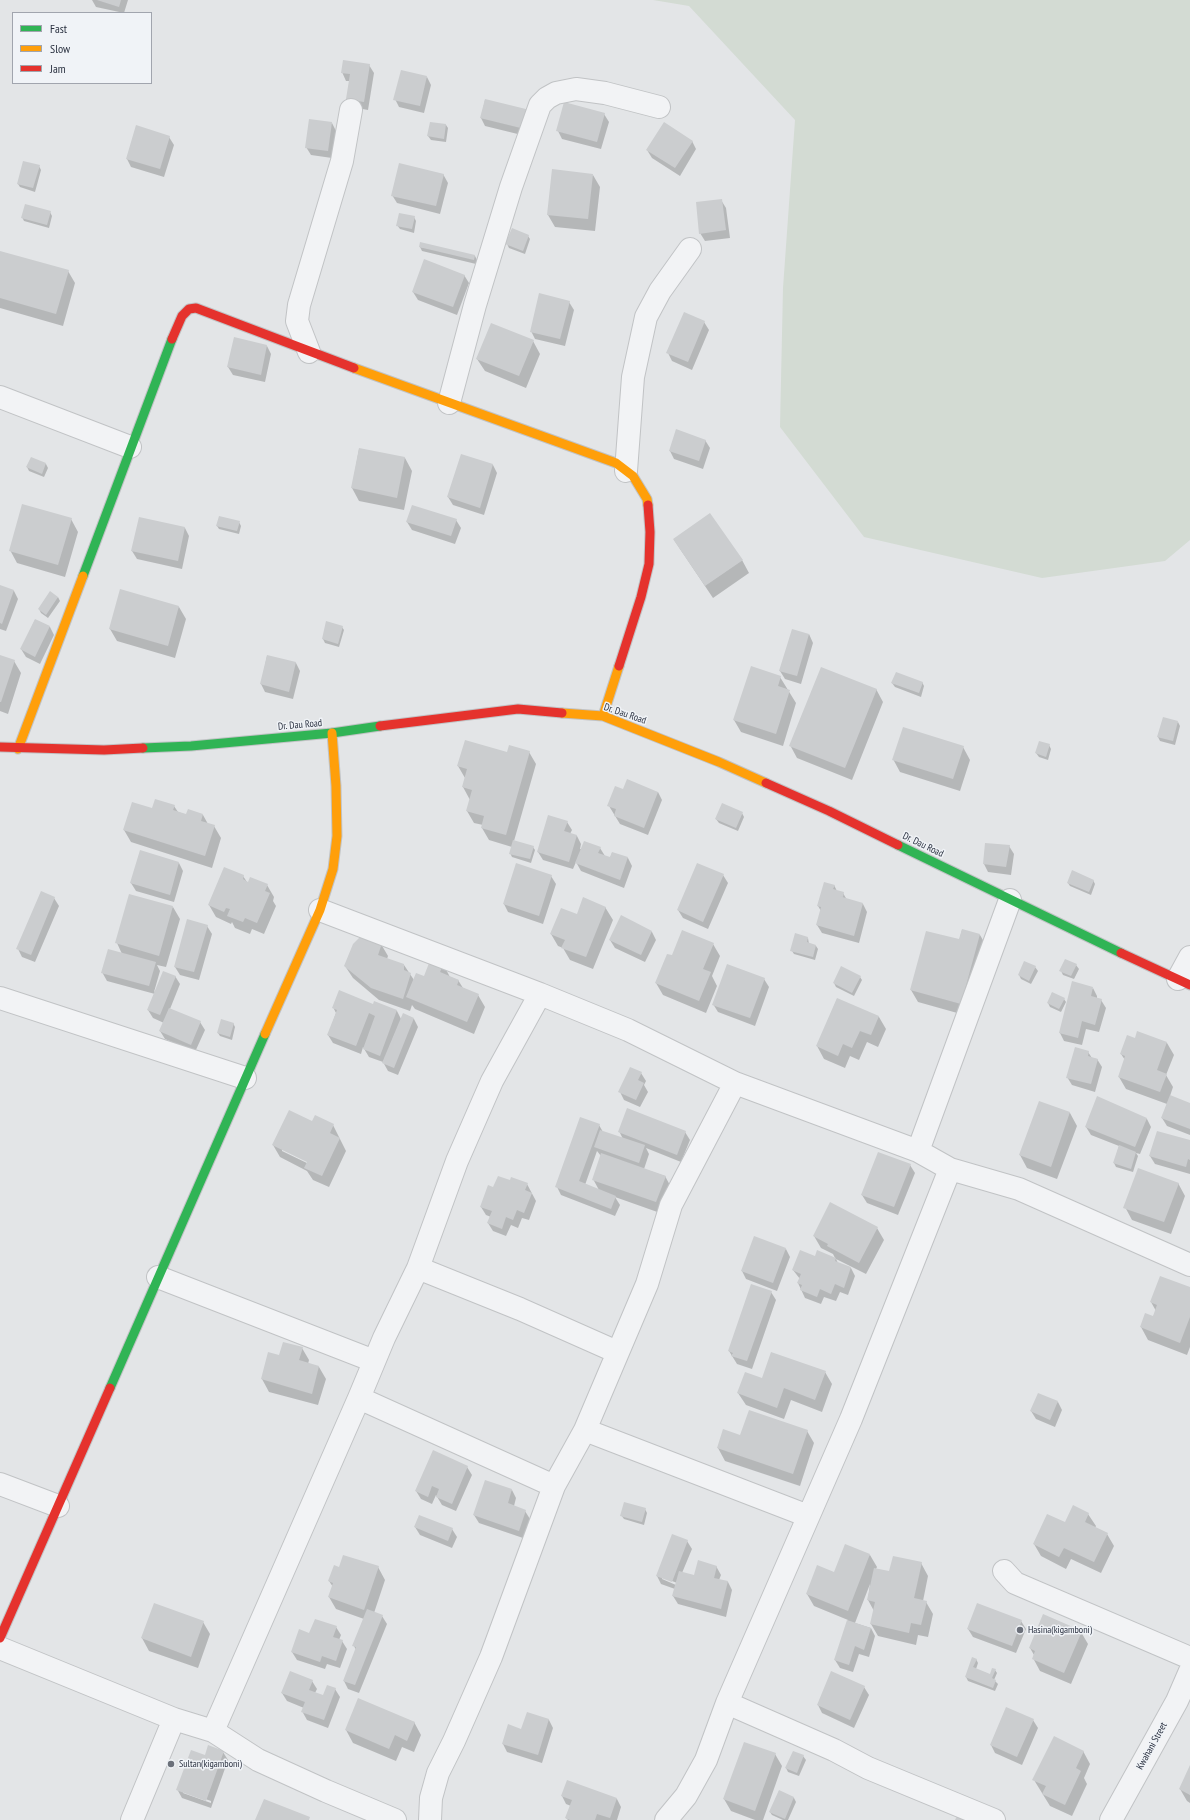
<!DOCTYPE html>
<html>
<head>
<meta charset="utf-8">
<style>
  body { margin:0 }
  #map { position:relative; width:1190px; height:1820px; overflow:hidden; background:#e3e5e7; font-family:"PT Sans Narrow",sans-serif }
  canvas { display:block }
  .legend { position:absolute; left:12px; top:12px; width:140px; height:72px; box-sizing:border-box; background:#f0f3f7; border:1px solid #a1a5ae; margin:0; padding:5px 7px; list-style:none; font-size:12px; color:#2a3140 }
  .legend li { display:flex; align-items:center; gap:8px; height:20px }
  .legend b { width:20px; border:1px solid #a1a5ae }
</style>
</head>
<body>
<div id="map">
<canvas width="1190" height="1820"></canvas>
<ul class="legend">
<li><b style="height:5px;background:#30b455"></b>Fast</li>
<li><b style="height:5px;background:#ff9f0a"></b>Slow</li>
<li><b style="height:5px;background:#e5322d"></b>Jam</li>
</ul>
</div>
<script>
const ctx = document.querySelector('canvas').getContext('2d');
ctx.lineJoin = 'round';
function paint(path, color) {
  ctx.fillStyle = color;
  ctx.fill(path, 'evenodd');
}
function toPath(rows) {
  const path = new Path2D();
  for (const r of rows) {
    path.moveTo(r[0], r[1]);
    for (let i = 2; i < r.length; i += 2) path.lineTo(r[i], r[i + 1]);
  }
  return path;
}
function strokePath(path, color, width, dash) {
  ctx.strokeStyle = color;
  ctx.lineWidth = width;
  ctx.lineCap = dash ? 'butt' : 'round';
  ctx.setLineDash(dash || []);
  ctx.stroke(path);
}
function drawText(font, color, halo, rows, align = 'center') {
  ctx.font = font + ' "PT Sans Narrow",sans-serif';
  ctx.lineWidth = 3;
  ctx.setLineDash([]);
  ctx.textBaseline = 'middle';
  ctx.strokeStyle = halo;
  ctx.fillStyle = color;
  for (const [text, x, y, turn = 0] of rows) {
    ctx.save();
    ctx.translate(x, y);
    ctx.rotate((+turn || 0) * Math.PI / 180);
    ctx.textAlign = isNaN(turn) ? turn : align;
    if (halo) ctx.strokeText(text, 0, 0);
    ctx.fillText(text, 0, 0);
    ctx.restore();
  }
}
paint(toPath([
  [653,0,1190,0,1190,540,1165,561,1042,578,864,537,780,427,783,288,795,120,689,6]
]), '#d3dbd3');
paint(toPath([
  [92,0,128,0,124,13,96,7],
  [369,65,374,73,368,110,352,107,347,99,350,81,346,81,342,72],
  [427,77,431,85,424,113,399,107,395,99],
  [485,100,534,138,485,126,481,118],
  [604,114,609,122,601,149,562,139,558,131],
  [332,123,336,131,332,158,311,155,306,147],
  [431,123,446,125,448,128,446,142,431,140,428,136],
  [169,137,174,145,164,177,131,167,127,159],
  [692,141,696,149,680,176,652,158,647,150],
  [39,166,41,170,35,192,20,187,18,184],
  [443,174,448,183,440,214,397,203,392,195],
  [593,175,600,187,595,231,555,227,548,215],
  [721,200,726,208,730,238,705,241,700,233],
  [50,212,52,216,49,228,24,221,22,217],
  [414,217,416,221,414,233,400,229,397,225],
  [528,236,530,239,525,254,509,248,507,244],
  [420,247,475,256,477,260,476,264,422,251],
  [0,252,68,271,75,283,63,326,0,308],
  [464,275,469,283,457,315,418,300,413,292],
  [569,302,574,310,565,346,535,339,531,331],
  [704,322,709,330,692,370,672,361,668,353],
  [533,341,540,354,526,388,485,371,477,359],
  [267,346,271,354,265,382,233,375,228,367],
  [705,440,710,448,703,469,674,459,670,451],
  [359,449,405,458,412,471,404,510,359,501,352,488],
  [462,455,493,465,497,473,484,515,453,505,448,497],
  [46,464,48,468,44,477,29,471,27,467],
  [140,518,185,528,189,536,182,569,137,559,132,551],
  [71,519,78,532,65,577,17,563,10,550],
  [456,520,461,528,455,544,412,530,407,522],
  [239,522,241,526,239,534,219,529,217,526],
  [674,540,742,560,749,573,713,598],
  [0,586,14,591,18,599,6,631,0,629],
  [58,597,60,601,48,618,41,613,39,609],
  [179,607,186,619,175,658,117,641,110,629],
  [35,620,50,627,54,635,40,664,26,657,21,649],
  [342,627,344,630,339,647,325,643,323,639],
  [809,634,813,643,801,684,785,679,780,671],
  [0,656,14,661,21,673,8,714,0,711],
  [267,656,296,663,300,671,293,699,265,692,261,684],
  [780,677,796,703,783,746,741,732,734,720],
  [922,682,924,686,921,697,895,687,892,683],
  [876,689,883,702,852,780,797,758,790,745],
  [1178,722,1180,726,1175,745,1160,741,1158,737],
  [1049,745,1051,749,1048,760,1039,757,1036,753],
  [963,747,970,760,960,791,900,772,893,759],
  [529,752,536,764,514,841,533,847,535,850,531,863,512,857,510,853,512,847,489,840,482,828,483,825,474,823,467,811,470,800,463,787,465,778,458,766],
  [623,790,658,792,662,800,648,835,620,824,609,806],
  [174,806,178,812,187,815,203,815,208,824,214,826,221,838,212,868,131,842,124,830,153,810],
  [742,813,744,817,738,831,719,823,716,819],
  [567,822,572,830,570,834,577,836,581,844,580,849,600,848,605,856,610,858,612,853,628,858,632,866,624,888,581,871,576,862,573,869,543,860,538,852],
  [986,844,1009,846,1014,854,1011,875,988,872,984,864],
  [179,863,183,871,174,902,136,891,131,883],
  [517,865,551,876,556,884,543,924,508,912,504,904],
  [723,875,728,883,708,929,683,918,678,910],
  [243,876,247,882,267,885,274,897,273,901,276,906,264,934,252,929,250,934,235,928,232,922,231,924,216,917,209,905],
  [1093,880,1095,884,1091,895,1070,886,1068,883],
  [834,885,837,891,843,893,847,900,863,904,867,912,859,943,822,933,817,925,821,911,818,906],
  [54,898,59,906,35,962,22,957,18,949],
  [173,907,180,919,166,967,157,965,160,971,154,992,175,976,180,984,170,1009,200,1022,205,1030,195,1052,165,1039,160,1031,164,1023,153,1018,148,1010,155,994,107,981,102,972,122,954,117,943],
  [605,907,613,920,593,969,570,960,563,948,558,946,551,934,577,916],
  [621,917,652,932,656,940,645,962,615,948,610,940],
  [207,926,212,934,199,980,180,975,175,967],
  [962,930,980,935,987,947,968,1016,918,1002,911,990,959,941],
  [808,938,809,944,816,946,818,949,815,960,794,954,792,951],
  [381,944,388,956,387,959,404,965,414,980,424,977,443,964,450,977,458,980,463,988,478,995,485,1007,474,1034,415,1009,412,1005,410,1011,379,1000,353,978,345,966],
  [713,944,720,956,712,976,717,986,706,1013,663,995,656,983,672,957],
  [1066,960,1076,965,1079,969,1074,979,1063,975,1061,971],
  [1035,967,1038,971,1031,984,1021,979,1019,975],
  [860,977,862,980,854,996,836,987,834,983],
  [764,979,769,987,755,1026,718,1012,713,1004],
  [1093,988,1097,996,1097,998,1101,1000,1106,1008,1099,1032,1086,1029,1082,1045,1064,1041,1060,1033],
  [1052,993,1064,999,1066,1002,1061,1012,1050,1007,1048,1003],
  [837,999,879,1017,886,1029,878,1047,867,1042,859,1060,850,1056,845,1068,824,1059,817,1046],
  [373,1005,397,1011,401,1019,414,1019,418,1027,398,1075,388,1071,383,1062,369,1057,363,1047,361,1054,333,1043,328,1035,336,1013,333,1007],
  [233,1023,235,1027,232,1040,220,1036,218,1033],
  [1135,1039,1167,1043,1174,1055,1166,1075,1173,1087,1170,1096,1190,1104,1190,1135,1167,1126,1162,1118,1167,1104,1126,1089,1119,1077,1125,1060,1121,1054],
  [1088,1052,1092,1058,1097,1059,1102,1067,1095,1092,1072,1085,1067,1077],
  [641,1073,646,1081,644,1085,648,1092,640,1107,624,1100,620,1092],
  [1097,1098,1147,1119,1151,1127,1140,1154,1136,1153,1138,1156,1133,1172,1116,1167,1114,1163,1119,1146,1091,1135,1086,1127],
  [1040,1102,1070,1113,1077,1126,1057,1179,1027,1168,1020,1155],
  [313,1122,333,1125,346,1151,329,1187,313,1180,307,1171,280,1157,273,1145],
  [282,1149,312,1163,311,1165,282,1151],
  [599,1125,603,1132,623,1139,619,1131,685,1132,690,1140,681,1162,646,1148,649,1154,644,1169,665,1176,672,1189,663,1214,615,1197,620,1205,615,1216,561,1195,557,1187],
  [597,1151,601,1156,593,1179,599,1190,585,1185],
  [1190,1141,1190,1174,1155,1164,1150,1156],
  [910,1165,915,1173,898,1215,867,1203,862,1195],
  [510,1181,527,1184,536,1201,529,1220,522,1218,518,1228,511,1225,506,1236,493,1231,488,1223,491,1217,486,1215,481,1207,494,1188],
  [1178,1183,1185,1196,1171,1234,1132,1220,1125,1207],
  [877,1228,884,1240,866,1274,836,1259,838,1263,851,1268,855,1276,848,1295,840,1292,836,1301,824,1297,821,1304,805,1298,798,1283,800,1279,793,1270,816,1258,835,1258,833,1254,821,1248,814,1236],
  [786,1249,790,1257,777,1291,746,1279,742,1271],
  [1190,1288,1190,1347,1187,1355,1148,1340,1141,1327,1146,1314,1153,1317,1156,1311,1151,1302],
  [771,1292,776,1300,752,1369,737,1364,729,1351],
  [302,1348,309,1360,308,1364,319,1367,326,1379,318,1405,269,1392,262,1379],
  [825,1372,832,1384,822,1412,791,1400,784,1419,746,1405,738,1393,762,1380],
  [1058,1402,1062,1410,1055,1427,1036,1419,1031,1411],
  [724,1431,741,1436,807,1431,814,1443,800,1486,725,1461,718,1448],
  [467,1467,472,1475,456,1511,442,1505,436,1495,432,1504,421,1499,416,1491],
  [512,1490,516,1498,514,1506,525,1511,530,1519,523,1538,479,1523,474,1515],
  [645,1509,647,1513,644,1525,624,1519,621,1515],
  [1088,1514,1096,1526,1095,1528,1107,1534,1114,1546,1101,1573,1071,1559,1066,1569,1041,1556,1034,1544,1065,1524],
  [415,1527,452,1529,457,1537,452,1548,420,1535],
  [687,1541,692,1549,682,1573,694,1576,716,1566,721,1575,719,1580,728,1582,732,1590,726,1617,678,1604,673,1596,675,1589,661,1584,657,1576],
  [662,1577,677,1583,676,1585,662,1579],
  [870,1555,877,1567,876,1569,890,1572,921,1563,928,1576,923,1601,926,1602,933,1614,928,1637,918,1635,916,1645,878,1636,871,1624,874,1611,868,1600,870,1584,855,1623,871,1628,875,1636,869,1657,859,1654,853,1672,840,1668,835,1660,848,1620,814,1606,807,1594,835,1573],
  [378,1567,385,1580,374,1613,382,1616,387,1624,359,1693,348,1689,344,1681,356,1650,354,1646,364,1619,336,1609,329,1597,333,1587,329,1581,340,1568],
  [1021,1621,1026,1629,1016,1653,973,1637,968,1629],
  [203,1622,210,1634,198,1668,149,1651,142,1638],
  [336,1627,341,1635,339,1640,342,1641,347,1649,340,1668,327,1664,325,1669,297,1660,292,1652,310,1634],
  [1081,1632,1088,1644,1071,1684,1040,1671,1033,1658,1034,1655,1030,1648],
  [976,1659,978,1663,976,1669,991,1675,995,1670,997,1673,994,1680,998,1684,995,1691,968,1681,966,1677],
  [312,1681,317,1689,315,1693,324,1697,335,1689,340,1697,328,1728,307,1720,302,1711,304,1708,287,1701,282,1693],
  [864,1687,869,1695,854,1728,822,1713,818,1705],
  [358,1700,414,1722,421,1735,414,1752,402,1747,396,1761,353,1743,346,1730],
  [528,1713,549,1720,553,1728,542,1763,507,1752,503,1744,522,1730],
  [1033,1720,1038,1728,1022,1765,995,1753,991,1745],
  [1083,1751,1090,1764,1084,1778,1087,1784,1072,1816,1050,1806,1034,1780],
  [223,1752,228,1760,211,1808,182,1798,177,1789,205,1756],
  [183,1791,211,1801,211,1803,183,1793],
  [775,1754,782,1766,763,1820,755,1820,731,1811,724,1799],
  [803,1756,806,1760,799,1776,788,1772,786,1768],
  [1190,1767,1190,1803,1187,1801,1180,1789],
  [779,1791,794,1798,796,1802,788,1820,783,1820,772,1815,770,1812],
  [562,1796,617,1799,621,1807,617,1820,568,1820,566,1818,571,1806,566,1804]
]), '#0003');
paint(toPath([
  [97,0,121,0,119,7],
  [343,60,370,64,364,102,346,99,350,74,341,73],
  [401,70,427,76,420,106,393,100],
  [485,99,534,111,529,130,480,118],
  [564,102,605,113,597,142,556,131],
  [309,119,332,122,328,151,305,148],
  [430,122,446,124,444,139,427,136],
  [664,122,693,141,675,168,646,150],
  [136,125,170,136,160,169,126,159],
  [23,161,40,165,33,188,17,184],
  [399,163,444,174,436,206,391,196],
  [552,169,593,174,588,219,547,215],
  [722,199,726,230,699,234,696,202],
  [25,204,51,211,47,225,21,218],
  [399,213,415,216,412,229,396,226],
  [512,228,529,235,523,251,505,244],
  [420,242,475,255,474,260,419,247],
  [0,251,69,270,56,314,0,298],
  [424,259,465,275,453,307,412,292],
  [539,293,570,301,560,339,530,332],
  [684,312,705,321,688,362,666,353],
  [491,323,534,340,519,376,476,359],
  [234,337,267,345,261,375,227,367],
  [676,429,706,440,699,461,669,451],
  [359,448,405,457,397,498,351,488],
  [461,454,493,464,480,508,447,497],
  [31,457,46,463,42,474,26,467],
  [22,504,72,518,58,565,9,551],
  [412,505,457,519,451,536,406,522],
  [710,513,743,560,705,586,673,539],
  [219,516,240,521,237,531,216,526],
  [139,517,185,527,178,561,131,551],
  [0,585,14,590,2,624,0,623],
  [120,589,179,606,168,646,109,629],
  [50,591,58,597,46,615,38,609],
  [35,619,50,626,35,657,20,649],
  [326,621,343,626,338,644,322,639],
  [792,629,809,634,797,676,779,671],
  [0,655,15,660,1,702,0,702],
  [267,655,296,662,289,692,260,684],
  [751,666,781,676,778,686,790,690,776,734,733,720],
  [821,667,877,689,845,768,789,746],
  [896,672,923,682,919,693,891,683],
  [1163,717,1178,721,1173,741,1157,737],
  [903,727,964,746,953,779,892,760],
  [465,740,507,752,509,745,530,751,506,835,481,828,484,816,466,811,472,790,462,787,467,769,457,766],
  [1039,741,1050,744,1046,757,1035,753],
  [627,779,658,792,644,828,614,816,616,809,607,806,615,786,623,789],
  [155,799,175,805,173,810,186,814,188,809,203,814,201,821,215,825,205,856,123,830,132,802,152,808],
  [722,803,743,812,736,828,715,819],
  [548,815,568,821,564,831,577,835,569,862,537,852],
  [513,840,534,846,530,859,509,854],
  [584,841,601,847,598,853,610,857,612,852,628,857,620,880,575,863],
  [985,843,1010,845,1006,867,983,864],
  [140,850,179,862,170,895,130,883],
  [516,863,552,875,539,916,503,904],
  [697,863,724,874,703,922,677,910],
  [224,867,244,875,243,879,248,882,250,877,268,884,265,891,270,893,257,923,245,918,243,922,227,916,230,909,226,908,224,912,208,905],
  [1072,870,1094,880,1089,892,1067,883],
  [824,882,835,885,833,889,844,892,843,897,839,896,863,903,854,936,816,925,821,907,817,906],
  [41,891,55,897,31,955,16,949],
  [129,894,173,906,159,956,115,943],
  [583,897,606,907,586,957,561,948,565,940,550,934,561,908,577,914],
  [621,915,652,931,641,955,609,940],
  [187,919,208,925,194,972,174,967],
  [962,929,980,934,961,1004,910,990,926,931,959,939],
  [682,930,714,943,703,969,711,972,699,1001,655,983,667,954,672,955],
  [795,933,808,937,807,942,816,945,813,957,790,951],
  [361,936,382,943,378,955,404,964,404,970,411,973,403,999,371,988,344,966,353,944],
  [108,949,156,962,149,986,101,973],
  [431,958,444,963,440,972,459,980,457,985,479,994,467,1022,406,997,416,973,424,976],
  [1065,959,1077,964,1071,976,1059,971],
  [1024,961,1036,966,1029,981,1018,975],
  [727,964,765,978,750,1018,712,1005],
  [841,966,861,976,852,993,833,983],
  [163,971,176,976,160,1015,147,1010],
  [1072,981,1093,987,1091,996,1102,999,1095,1025,1082,1021,1078,1038,1059,1033],
  [339,990,373,1004,374,1001,397,1010,380,1056,363,1049,375,1016,369,1013,356,1046,327,1035,337,1010,332,1008],
  [1052,992,1065,998,1059,1009,1047,1003],
  [837,998,879,1016,871,1035,860,1031,852,1048,843,1044,838,1056,816,1046],
  [169,1008,201,1021,191,1045,159,1031],
  [403,1013,414,1018,394,1068,382,1063],
  [221,1019,234,1023,230,1037,217,1033],
  [1137,1031,1167,1042,1157,1070,1167,1074,1160,1092,1118,1077,1125,1056,1120,1054,1127,1035,1135,1038],
  [1075,1047,1089,1051,1088,1056,1098,1059,1091,1084,1066,1078],
  [630,1067,642,1072,638,1080,644,1083,636,1100,618,1092],
  [1170,1095,1190,1103,1190,1129,1161,1118],
  [1097,1096,1147,1118,1135,1147,1085,1127],
  [1039,1101,1070,1112,1051,1167,1019,1155],
  [627,1108,686,1131,677,1155,618,1132],
  [289,1110,312,1121,315,1115,334,1124,330,1133,340,1138,322,1176,304,1168,307,1162,272,1145],
  [580,1117,600,1124,579,1181,616,1196,611,1209,555,1187],
  [600,1130,645,1145,639,1163,594,1147],
  [1157,1131,1190,1140,1190,1160,1188,1159,1186,1167,1149,1156],
  [1119,1145,1136,1152,1131,1169,1113,1163],
  [878,1152,911,1164,894,1207,861,1195],
  [601,1153,666,1176,656,1202,592,1180],
  [1138,1168,1179,1183,1164,1222,1123,1208],
  [498,1176,510,1180,511,1177,528,1183,525,1190,532,1193,524,1213,517,1210,513,1220,506,1217,502,1229,487,1223,492,1211,480,1207,488,1185,493,1187],
  [830,1202,878,1227,859,1263,827,1246,828,1244,813,1236],
  [754,1236,786,1248,773,1283,741,1271],
  [800,1250,815,1256,817,1250,836,1258,835,1261,851,1267,844,1288,835,1284,831,1294,820,1289,817,1297,800,1290,802,1285,797,1283,801,1274,792,1270],
  [1160,1276,1190,1287,1190,1317,1180,1343,1140,1327,1145,1313,1153,1316,1157,1305,1150,1302],
  [751,1284,772,1291,747,1361,731,1356,733,1353,728,1351],
  [283,1342,303,1347,299,1360,319,1366,312,1394,261,1379,268,1352,279,1355],
  [771,1352,826,1371,815,1400,784,1388,777,1408,737,1393,745,1372,762,1378],
  [1038,1393,1058,1401,1050,1420,1030,1411],
  [749,1410,808,1430,793,1474,717,1448,723,1429,740,1435],
  [433,1450,468,1466,452,1504,436,1497,439,1489,432,1486,428,1497,415,1491],
  [485,1480,512,1489,508,1503,526,1510,519,1531,473,1515],
  [624,1502,646,1508,642,1522,620,1516],
  [1073,1505,1089,1513,1085,1522,1108,1533,1094,1562,1064,1548,1059,1557,1033,1544,1047,1514,1065,1522],
  [419,1515,453,1528,448,1541,414,1527],
  [672,1534,688,1540,672,1582,656,1576],
  [845,1544,870,1554,848,1611,806,1594,817,1565,834,1572],
  [343,1555,379,1566,364,1610,328,1597,333,1583,328,1581,334,1565,339,1567],
  [893,1556,922,1562,914,1598,927,1601,921,1625,911,1623,909,1633,870,1624,875,1602,867,1600,874,1568,889,1571],
  [698,1560,717,1566,714,1578,728,1581,721,1609,672,1596,679,1571,694,1575],
  [154,1603,204,1621,191,1657,141,1638],
  [977,1603,1022,1620,1012,1646,967,1629],
  [367,1609,383,1615,355,1685,343,1681,356,1647,352,1646],
  [1043,1614,1082,1631,1064,1673,1032,1659,1035,1651,1029,1648],
  [315,1619,337,1626,333,1637,343,1640,336,1661,322,1656,320,1662,291,1652,299,1629,309,1633],
  [847,1620,871,1628,864,1650,855,1646,849,1665,834,1660],
  [972,1657,977,1659,973,1667,990,1674,992,1668,996,1669,992,1678,996,1680,993,1688,965,1677],
  [290,1671,313,1680,309,1690,323,1695,327,1685,336,1688,324,1720,301,1712,305,1702,281,1693],
  [831,1671,865,1686,850,1720,817,1705],
  [358,1698,415,1722,407,1741,395,1735,389,1749,345,1730],
  [1006,1707,1034,1719,1017,1757,990,1745],
  [527,1712,549,1719,538,1755,502,1744,508,1724,521,1729],
  [1054,1736,1084,1751,1076,1768,1081,1771,1065,1805,1042,1794,1046,1786,1032,1780],
  [744,1742,776,1753,755,1811,723,1799],
  [208,1745,224,1751,206,1801,176,1790,191,1750,205,1755],
  [793,1751,804,1755,797,1773,785,1768],
  [1190,1765,1190,1795,1179,1789],
  [567,1780,617,1798,610,1818,597,1814,595,1820,570,1820,565,1818,572,1800,561,1796],
  [779,1790,794,1797,785,1819,769,1812],
  [264,1799,310,1817,309,1820,255,1820],
  [957,1816,967,1820,955,1820]
]), '#cbcdcf');
const street = toPath([
  [309,352,297,321,299,305,342,161,351,110],
  [0,397,130,447],
  [449,403,475,305,511,187,540,105,547,98,556,93,576,89,605,93,659,107],
  [626,471,633,377,646,317,660,291,690,249],
  [320,910,540,994,628,1030,735,1083,918,1151,950,1169,1019,1189,1190,1265],
  [1178,979,1190,957],
  [0,998,245,1078],
  [918,1151,1010,900],
  [418,1268,520,1309,617,1352],
  [158,1277,374,1361],
  [359,1398,554,1486],
  [585,1430,808,1516],
  [0,1484,58,1506],
  [1004,1571,1015,1583,1190,1658],
  [0,1648,174,1719,213,1731,258,1760,326,1791,395,1820],
  [727,1703,834,1750,868,1768,994,1820],
  [213,1731,359,1398,384,1338,418,1268,457,1161,492,1081,540,994],
  [132,1820,174,1719],
  [430,1820,431,1798,438,1773,454,1741,491,1657,554,1486,585,1430,647,1284,671,1205,735,1083],
  [666,1820,686,1796,706,1760,727,1703,851,1419,950,1169],
  [1111,1820,1177,1701,1190,1671]
]);
const fast = toPath([
  [83,576,172,339],
  [143,748,191,746,332,733,380,726],
  [898,845,1121,953],
  [110,1388,265,1034]
]);
const slow = toPath([
  [354,368,616,463,633,476,647,499,648,505],
  [562,713,603,716,719,762,766,783],
  [603,716,619,666],
  [18,749,83,576],
  [265,1034,320,910,333,869,337,836,336,786,332,733]
]);
const jam = toPath([
  [172,339,182,316,189,309,196,308,354,368],
  [619,666,641,597,649,564,650,532,648,505],
  [380,726,518,709,562,713],
  [0,747,104,750,143,748],
  [766,783,829,811,898,845],
  [1121,953,1190,985],
  [0,1638,110,1388]
]);
strokePath(street, '#c1c3c5', 24);
strokePath(fast, '#c1c3c5', 11);
strokePath(slow, '#c1c3c5', 11);
strokePath(jam, '#c1c3c5', 11);
strokePath(street, '#f2f3f5', 22);
strokePath(fast, '#30b455', 9);
strokePath(slow, '#ff9f0a', 9);
strokePath(jam, '#e5322d', 9);
for (const [x, y, r, color] of [
  [1020,1630,4,"#6b707a"],
  [171,1764,4,"#6b707a"]
]) {
  const dot = new Path2D();
  dot.arc(x, y, r, 0, 2 * Math.PI);
  ctx.fillStyle = color;
  ctx.fill(dot);
  strokePath(dot, '#f0f3f7', 1.5);
}
drawText('10px', '#2a3140', '#f0f3f7', [
  ["Dr. Dau Road",625,714,19],
  ["Dr. Dau Road",300,725,-5],
  ["Dr. Dau Road",923,845,26],
  ["Kwahani Street",1152,1746,-61]
]);
drawText('10px', '#2a3140', '#f0f3f7', [
  ["Hasina(kigamboni)",1028,1630],
  ["Sultan(kigamboni)",179,1764]
], 'left');
</script>
</body>
</html>
